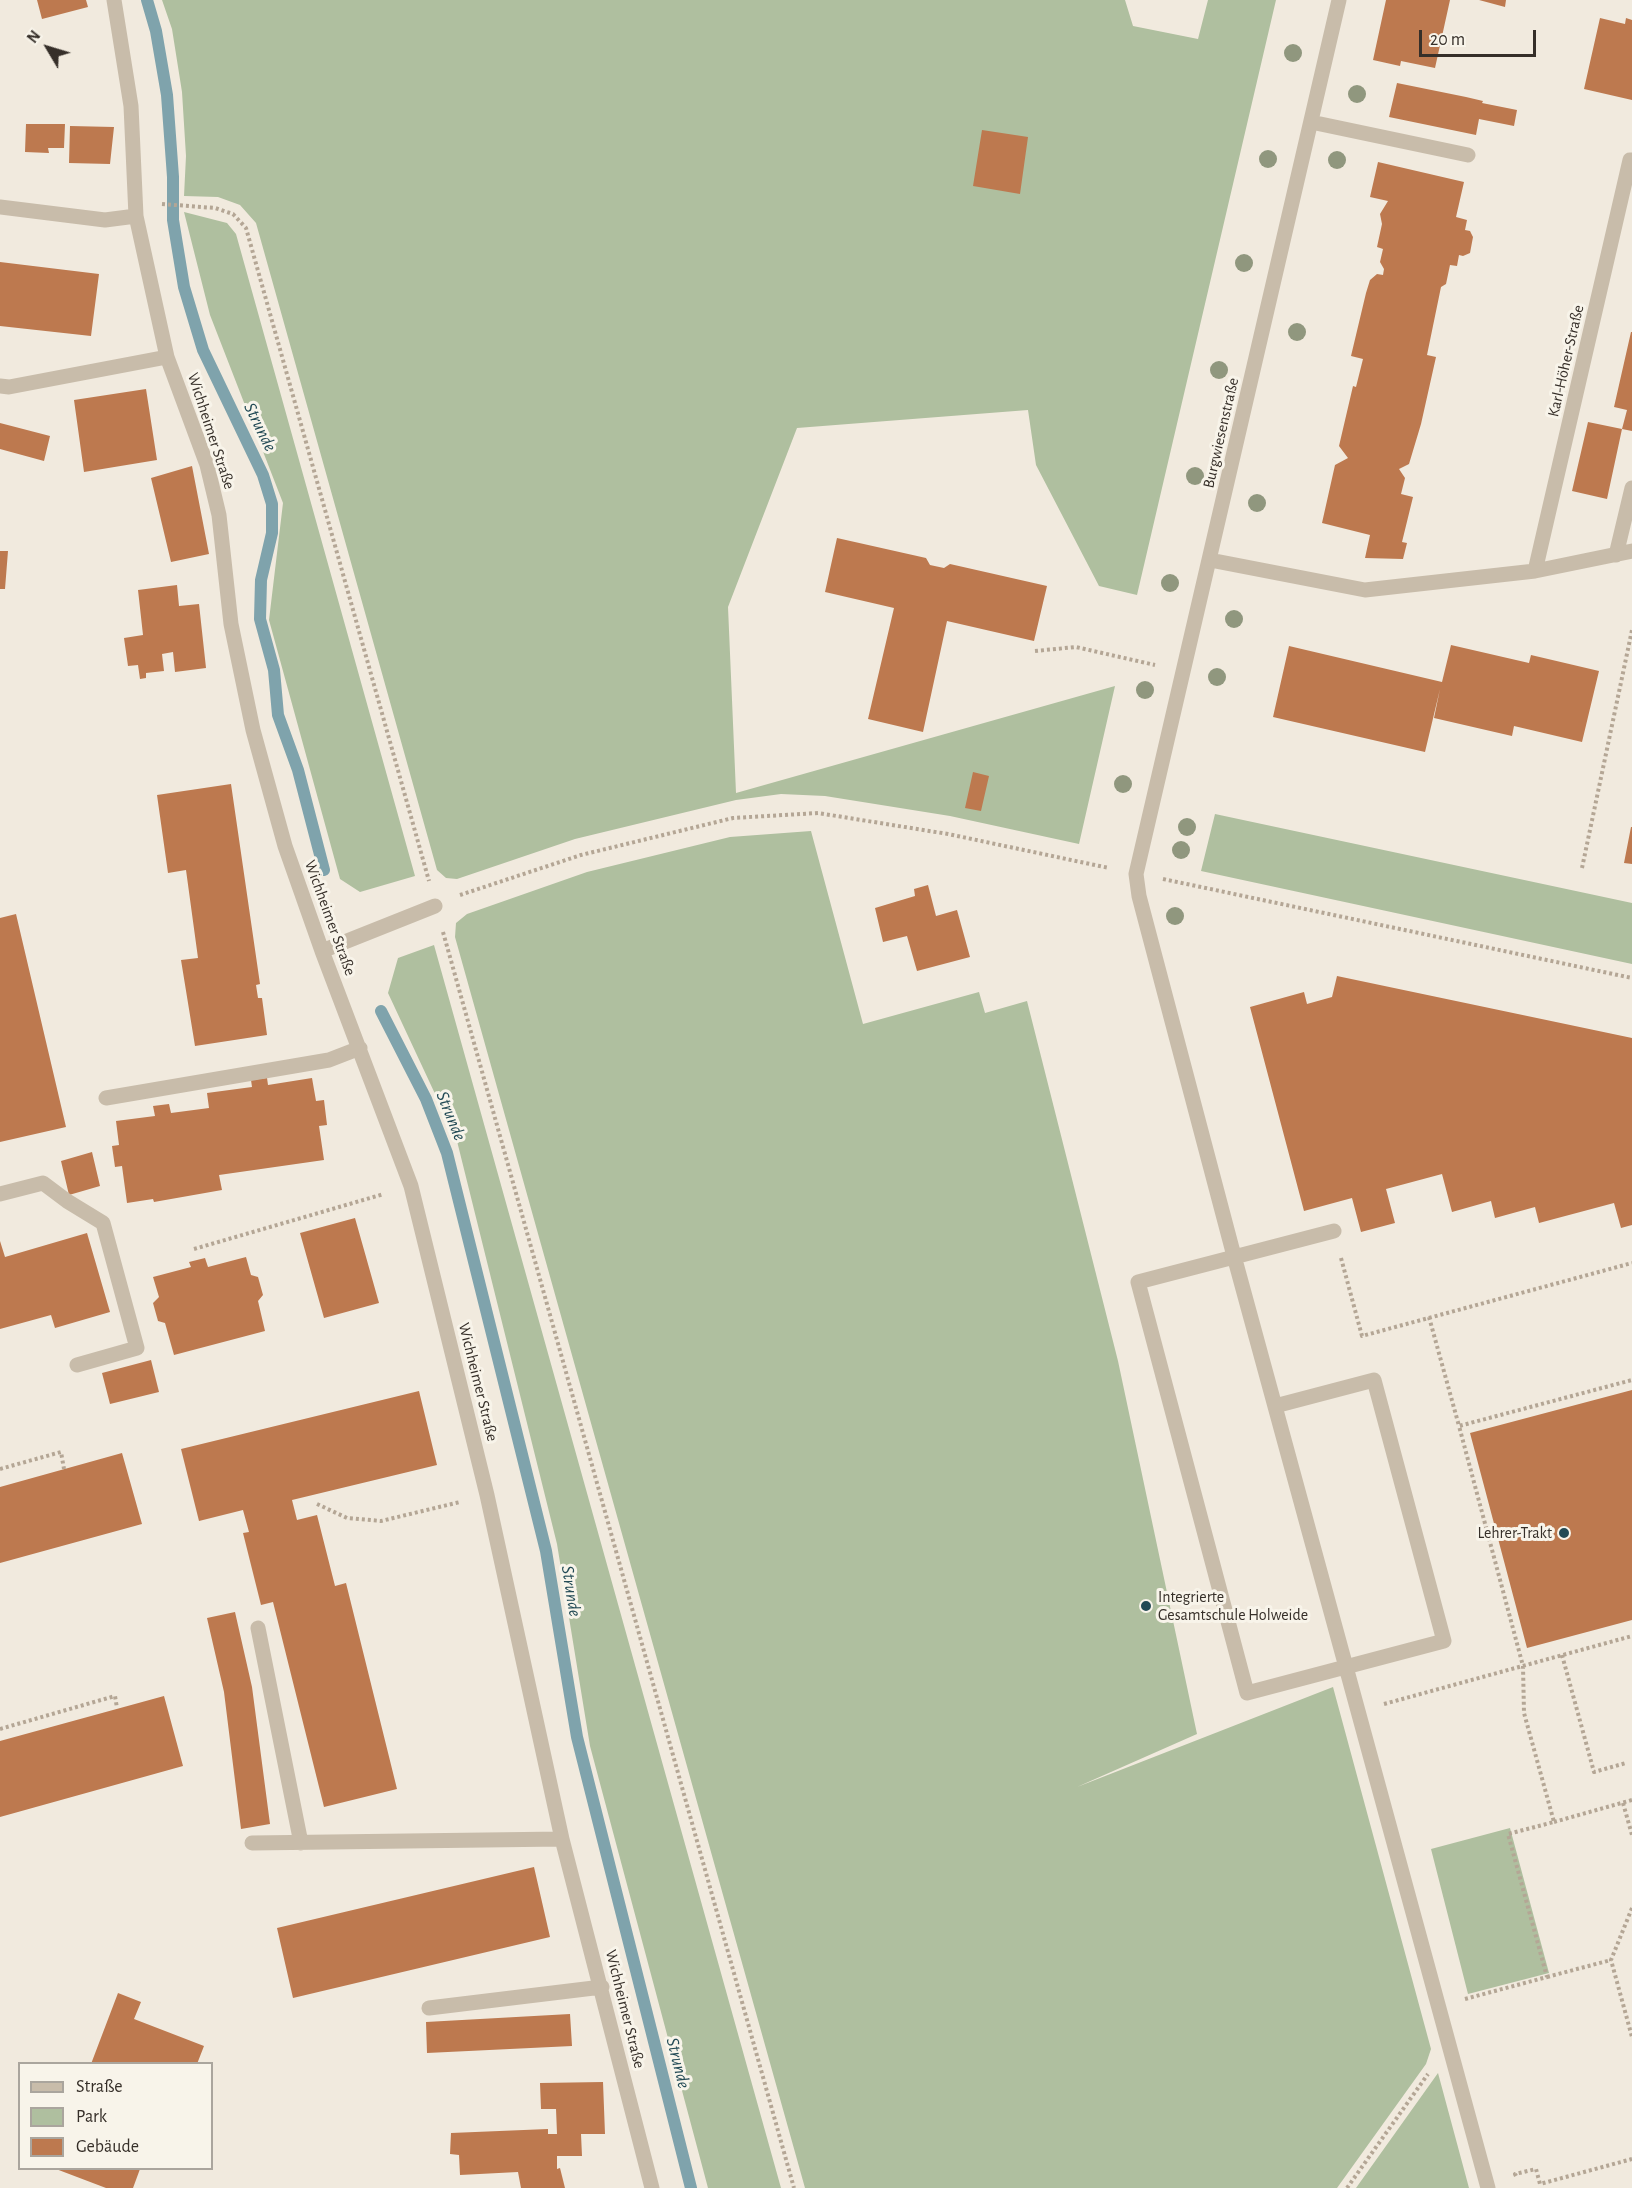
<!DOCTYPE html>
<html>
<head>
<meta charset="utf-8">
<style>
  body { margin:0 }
  #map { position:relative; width:1632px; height:2188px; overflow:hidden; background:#f1eade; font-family:"Alegreya Sans",sans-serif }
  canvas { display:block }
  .legend { position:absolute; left:18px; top:2062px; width:195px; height:108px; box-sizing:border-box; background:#f8f4ea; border:2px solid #aaa59d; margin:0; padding:8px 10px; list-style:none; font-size:18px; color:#362f29 }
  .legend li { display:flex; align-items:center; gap:12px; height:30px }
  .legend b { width:30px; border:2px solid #aaa59d }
  .north { position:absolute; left:18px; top:18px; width:60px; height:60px; -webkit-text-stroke:4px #f8f4ea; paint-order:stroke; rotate:308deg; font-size:16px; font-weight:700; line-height:24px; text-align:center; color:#362f29 }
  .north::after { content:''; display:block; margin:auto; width:21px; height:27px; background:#362f29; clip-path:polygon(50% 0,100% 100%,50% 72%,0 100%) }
  .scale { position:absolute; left:1419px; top:30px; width:117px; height:27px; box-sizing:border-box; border:3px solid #362f29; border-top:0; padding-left:8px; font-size:18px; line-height:21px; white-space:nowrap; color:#362f29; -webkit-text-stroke:4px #f8f4ea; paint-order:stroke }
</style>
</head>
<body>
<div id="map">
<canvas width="1632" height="2188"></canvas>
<ul class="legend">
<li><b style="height:8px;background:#c8bcaa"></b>Straße</li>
<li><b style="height:16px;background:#afbf9f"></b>Park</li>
<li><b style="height:16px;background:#bd794f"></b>Gebäude</li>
</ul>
<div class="north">N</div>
<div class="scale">20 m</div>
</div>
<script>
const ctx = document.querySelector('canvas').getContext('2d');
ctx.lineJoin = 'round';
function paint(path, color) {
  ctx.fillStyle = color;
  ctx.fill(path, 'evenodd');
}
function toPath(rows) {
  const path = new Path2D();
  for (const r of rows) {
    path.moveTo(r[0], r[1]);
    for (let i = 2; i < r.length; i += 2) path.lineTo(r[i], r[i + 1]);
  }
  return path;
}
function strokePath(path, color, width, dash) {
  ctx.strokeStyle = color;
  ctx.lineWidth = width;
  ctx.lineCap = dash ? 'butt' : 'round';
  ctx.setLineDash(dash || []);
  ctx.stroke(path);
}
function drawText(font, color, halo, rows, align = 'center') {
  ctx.font = font + ' "Alegreya Sans",sans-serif';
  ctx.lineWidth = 6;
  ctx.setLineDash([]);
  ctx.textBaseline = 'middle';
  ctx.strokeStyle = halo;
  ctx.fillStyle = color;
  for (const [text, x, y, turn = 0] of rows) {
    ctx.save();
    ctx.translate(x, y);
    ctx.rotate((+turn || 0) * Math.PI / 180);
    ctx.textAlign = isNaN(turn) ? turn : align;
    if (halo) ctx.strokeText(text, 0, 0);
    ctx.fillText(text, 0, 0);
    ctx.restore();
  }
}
paint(toPath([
  [162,0,1125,0,1133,26,1198,39,1208,0,1276,0,1137,595,1099,586,1036,465,1028,410,797,428,728,607,736,793,1115,686,1079,844,950,816,825,796,781,794,736,800,575,839,457,879,446,878,437,870,256,223,240,205,218,197,184,196,186,156,182,92,172,29],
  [184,212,227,223,236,234,415,876,360,892,340,879,269,620,283,503,210,315],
  [1215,814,1632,903,1632,964,1201,871],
  [811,831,863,1024,979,992,985,1013,1027,1001,1118,1361,1197,1734,1077,1787,1333,1687,1431,2049,1426,2064,1337,2188,805,2188,455,937,456,923,467,914,587,872,730,837],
  [434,945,781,2188,708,2188,590,1746,557,1544,457,1141,388,993,398,958],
  [1510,1828,1549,1973,1468,1994,1431,1849],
  [1438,2073,1469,2188,1356,2188]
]), '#afbf9f');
strokePath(toPath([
  [147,0,156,31,167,95,173,177,173,220,184,287,203,350,263,475,272,504,272,533,261,580,260,619,274,670,278,715,298,770,324,870],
  [381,1011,426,1099,447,1153,546,1551,577,1737,691,2188]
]), '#7fa3ac', 12);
paint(toPath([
  [37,0,86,0,88,7,42,19],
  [1386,0,1450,0,1435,68,1401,61,1400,66,1373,60],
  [1479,0,1506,0,1505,7],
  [1600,18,1625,24,1626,18,1632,20,1632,100,1584,89],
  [1397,83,1466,97,1483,101,1482,103,1517,110,1514,126,1479,119,1476,135,1389,117],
  [26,124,65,124,64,148,48,148,49,153,25,152],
  [70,126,114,127,110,164,69,163],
  [982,130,1028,137,1020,194,973,186],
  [1378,162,1464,182,1456,217,1467,220,1465,230,1470,231,1473,237,1470,253,1463,256,1459,255,1457,266,1450,265,1446,284,1441,287,1427,355,1436,357,1421,424,1409,464,1399,469,1405,478,1401,494,1413,497,1402,542,1407,543,1403,559,1365,558,1370,535,1322,523,1335,465,1348,458,1339,446,1353,386,1356,387,1363,359,1351,356,1366,293,1370,280,1377,274,1383,275,1384,269,1380,262,1383,249,1377,247,1382,224,1380,214,1388,201,1370,197],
  [0,262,99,274,91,336,0,326],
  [1631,332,1632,332,1632,431,1622,429,1627,410,1614,407],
  [146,389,157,460,84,472,74,400],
  [1588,422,1622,429,1607,499,1572,491],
  [0,423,50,436,44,461,0,449],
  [192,466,209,554,171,562,151,478],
  [837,538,926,558,930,565,944,568,950,564,1047,586,1034,641,947,621,923,732,868,719,894,608,825,592],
  [0,551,8,551,5,589,0,589],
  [177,585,179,606,199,604,206,668,175,672,173,652,162,654,164,671,146,673,146,678,140,679,138,665,128,666,124,638,143,635,138,590],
  [1451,645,1529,663,1531,655,1599,671,1582,742,1514,726,1512,736,1434,718,1440,689,1425,752,1273,717,1289,646,1442,682],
  [973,772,989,776,981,811,965,808],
  [231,784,260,984,256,985,258,998,262,998,267,1035,195,1046,181,960,198,958,186,870,168,873,157,795],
  [1631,827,1632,827,1632,864,1624,863],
  [928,885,936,916,957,910,970,957,917,971,907,936,883,942,875,908,915,896,914,889],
  [16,914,66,1127,0,1142,0,918],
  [1337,976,1632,1038,1632,1225,1621,1228,1614,1203,1539,1223,1535,1207,1495,1218,1491,1201,1452,1212,1442,1174,1386,1189,1395,1223,1361,1232,1352,1198,1304,1211,1250,1007,1304,992,1307,1004,1332,997],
  [267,1078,268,1085,312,1078,316,1101,324,1100,327,1125,319,1126,324,1160,219,1175,222,1190,154,1202,153,1199,127,1203,122,1166,115,1167,112,1146,119,1145,116,1121,155,1116,153,1106,169,1104,171,1113,209,1108,207,1093,252,1087,251,1080],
  [92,1152,100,1186,69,1195,61,1161],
  [355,1218,379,1303,324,1318,300,1233],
  [87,1233,110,1312,55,1328,51,1315,0,1329,0,1241,5,1257],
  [246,1257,251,1275,258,1277,263,1295,258,1301,265,1331,174,1355,165,1323,158,1321,153,1303,159,1297,153,1277,191,1267,189,1262,205,1258,208,1267],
  [151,1360,159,1392,110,1404,102,1373],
  [1632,1390,1632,1620,1527,1648,1470,1433],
  [419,1391,437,1465,292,1500,297,1520,317,1515,335,1586,346,1583,397,1789,324,1807,273,1602,261,1605,243,1533,249,1532,243,1510,199,1521,181,1449],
  [122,1453,142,1524,0,1563,0,1487],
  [235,1612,252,1687,270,1824,241,1829,224,1692,207,1618],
  [164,1696,183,1766,0,1817,0,1741],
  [534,1867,550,1937,293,1998,277,1928],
  [118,1993,141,2002,134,2019,204,2046,197,2064,91,2064],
  [570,2014,572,2046,427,2053,426,2022],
  [603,2082,605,2134,581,2134,582,2156,557,2156,557,2169,560,2168,565,2188,521,2188,518,2172,460,2175,459,2155,450,2154,451,2133,548,2129,548,2134,557,2134,556,2109,541,2109,540,2083],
  [56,2169,140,2169,133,2188,106,2188]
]), '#bd794f');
strokePath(toPath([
  [162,204,215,208,233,214,246,228,429,881],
  [1035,651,1076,647,1155,665],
  [1582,868,1632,630],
  [1163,879,1632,978],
  [460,895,581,855,733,818,818,813,948,834,1109,868],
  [443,932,794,2188],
  [194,1249,384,1194],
  [1341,1258,1362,1336,1632,1263],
  [1429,1317,1459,1426],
  [0,1469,61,1452,64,1469],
  [317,1504,347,1518,381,1521,460,1502],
  [1562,1655,1594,1772,1626,1763],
  [1384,1704,1632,1636],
  [0,1729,115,1696,117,1708],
  [1623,1803,1632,1835],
  [1554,1822,1632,1800],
  [1632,1908,1611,1960,1632,2037],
  [1547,1977,1611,1960],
  [1465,1999,1547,1977,1508,1834,1554,1822,1524,1713,1523,1666,1459,1426,1632,1380],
  [1516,2176,1515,2174,1536,2169,1540,2184,1632,2159],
  [1347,2188,1428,2074]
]), '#b4a695', 4, [3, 3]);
strokePath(toPath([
  [114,0,131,106,136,216,167,357,207,465,219,515,231,624,253,730,285,846,322,951,411,1186,487,1495,562,1839,652,2188],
  [1339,0,1136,874,1139,896,1234,1256,1488,2188],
  [1311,122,1468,155],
  [0,207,105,220,136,216],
  [0,386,9,387,167,357],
  [1616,555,1632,488],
  [1210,560,1365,590,1535,571,1632,551],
  [1535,571,1630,160,1632,160],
  [322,951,435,906],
  [106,1098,329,1060,360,1048],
  [0,1194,43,1183,67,1201,103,1223,137,1348,77,1365],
  [1275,1406,1374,1380,1444,1641,1247,1693,1138,1282,1334,1231],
  [258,1628,301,1843],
  [252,1843,562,1839],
  [429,2008,602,1987]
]), '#c8bcaa', 15);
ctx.fillStyle = '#90977e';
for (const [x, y] of [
  [1293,53],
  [1357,94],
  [1268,159],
  [1337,160],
  [1244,263],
  [1297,332],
  [1219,370],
  [1195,476],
  [1257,503],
  [1170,583],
  [1234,619],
  [1217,677],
  [1145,690],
  [1123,784],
  [1187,827],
  [1181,850],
  [1175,916]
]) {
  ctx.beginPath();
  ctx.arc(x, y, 9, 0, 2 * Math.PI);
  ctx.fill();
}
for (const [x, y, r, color] of [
  [1564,1533,6,"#224a55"],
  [1146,1606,6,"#224a55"]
]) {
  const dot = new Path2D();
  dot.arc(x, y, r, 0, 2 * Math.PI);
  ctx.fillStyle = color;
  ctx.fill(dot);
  strokePath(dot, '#f8f4ea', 2);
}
drawText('16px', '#362f29', '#f8f4ea', [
  ["Karl-Höher-Straße",1566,361,-77],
  ["Wichheimer Straße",211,431,72],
  ["Burgwiesenstraße",1221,433,-77],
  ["Wichheimer Straße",330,918,70],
  ["Wichheimer Straße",478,1382,76],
  ["Wichheimer Straße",625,2009,76]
]);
drawText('16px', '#362f29', '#f8f4ea', [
  ["Lehrer-Trakt",1552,1533],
  ["Integrierte",1158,1597,"left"],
  ["Gesamtschule Holweide",1158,1615,"left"]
], 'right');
drawText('italic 18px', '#224a55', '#f8f4ea', [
  ["Strunde",260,427,64],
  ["Strunde",451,1116,68],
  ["Strunde",571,1591,81],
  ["Strunde",678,2063,76]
]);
</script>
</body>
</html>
